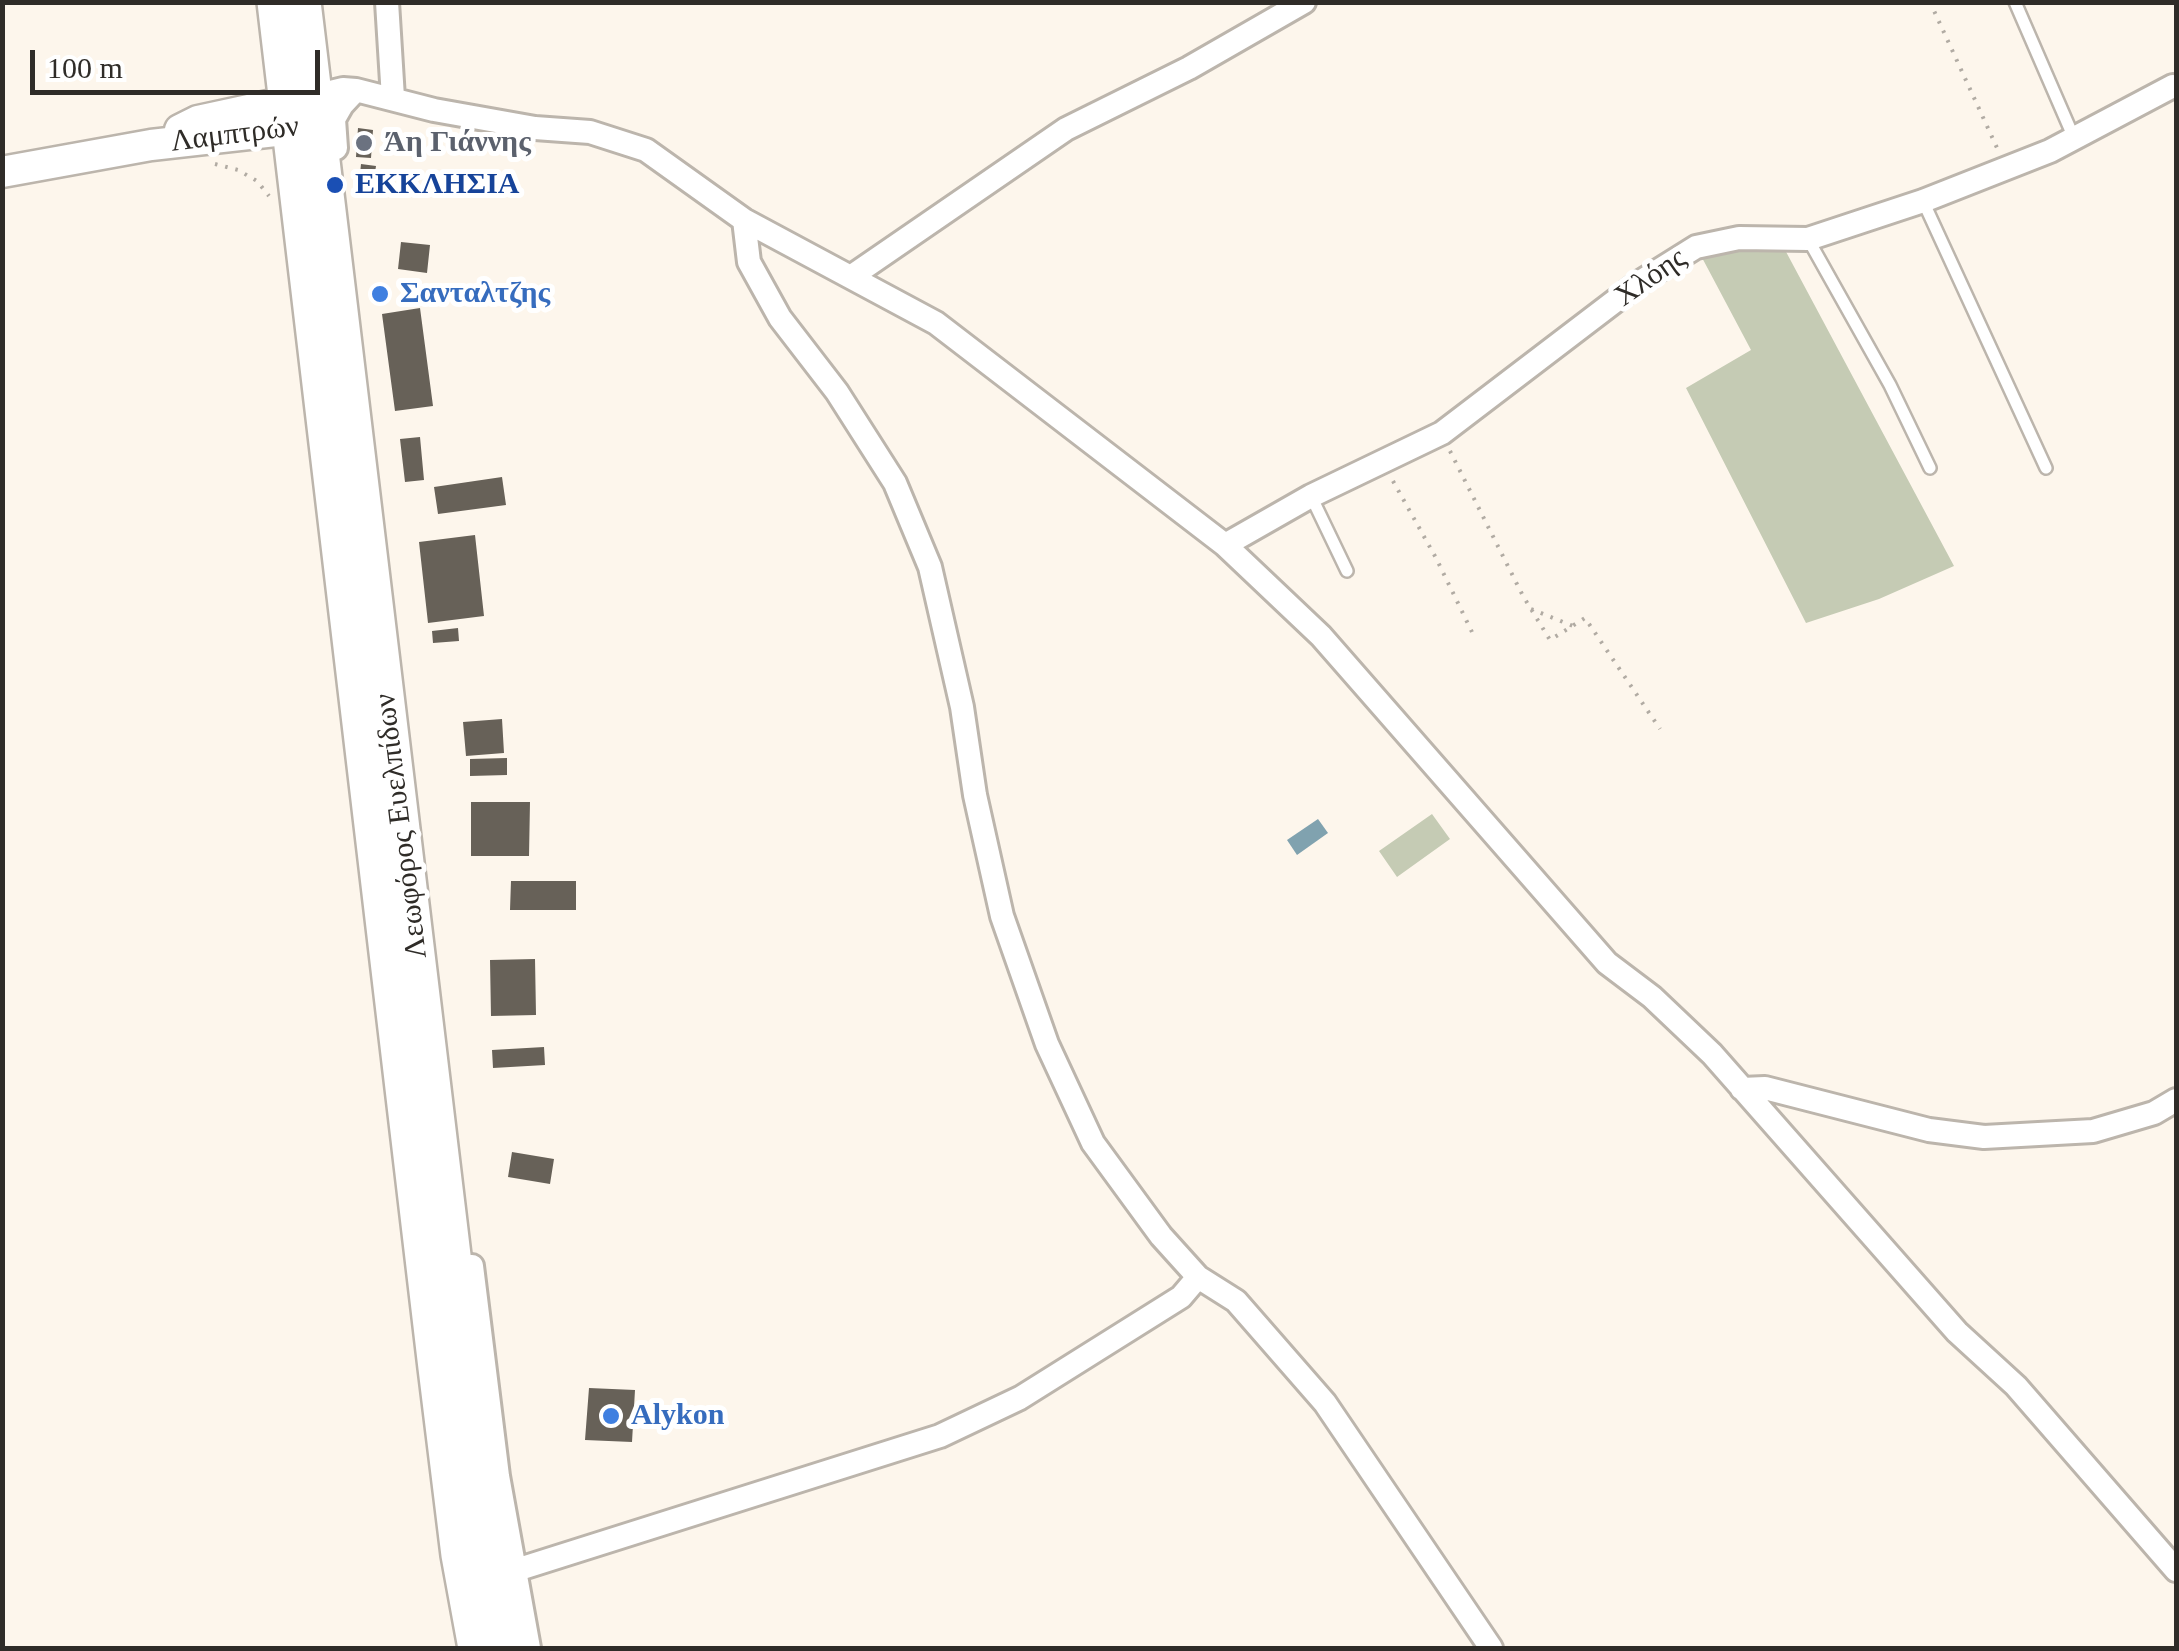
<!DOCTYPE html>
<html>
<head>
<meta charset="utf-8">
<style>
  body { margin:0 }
  #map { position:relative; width:2179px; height:1651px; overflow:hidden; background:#fdf6ec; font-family:Georgia,serif }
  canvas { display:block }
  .frame { position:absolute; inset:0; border:5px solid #2f2c28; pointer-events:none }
  .scale { position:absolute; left:30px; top:50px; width:290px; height:45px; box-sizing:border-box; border:5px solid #2f2c28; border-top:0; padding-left:12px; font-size:30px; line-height:35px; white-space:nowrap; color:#2f2c28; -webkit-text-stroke:8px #fff; paint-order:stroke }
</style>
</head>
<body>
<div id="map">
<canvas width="2179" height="1651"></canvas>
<div class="frame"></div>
<div class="scale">100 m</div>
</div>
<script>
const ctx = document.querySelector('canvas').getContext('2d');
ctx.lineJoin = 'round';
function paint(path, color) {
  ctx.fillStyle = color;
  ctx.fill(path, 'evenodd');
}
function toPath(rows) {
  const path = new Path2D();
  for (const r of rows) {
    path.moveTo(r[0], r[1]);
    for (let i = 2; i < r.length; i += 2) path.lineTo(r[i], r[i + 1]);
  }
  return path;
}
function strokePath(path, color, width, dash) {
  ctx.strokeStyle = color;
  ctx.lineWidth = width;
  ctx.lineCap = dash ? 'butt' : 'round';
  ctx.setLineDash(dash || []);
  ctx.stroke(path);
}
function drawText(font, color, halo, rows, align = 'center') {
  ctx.font = font + ' Georgia,serif';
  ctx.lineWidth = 10;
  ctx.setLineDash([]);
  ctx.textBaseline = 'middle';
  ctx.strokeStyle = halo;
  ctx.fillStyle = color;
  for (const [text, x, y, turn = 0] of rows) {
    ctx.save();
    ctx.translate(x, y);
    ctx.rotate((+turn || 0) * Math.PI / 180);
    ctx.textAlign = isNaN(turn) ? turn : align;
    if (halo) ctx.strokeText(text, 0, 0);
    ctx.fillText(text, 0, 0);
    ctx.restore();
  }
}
paint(toPath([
  [1727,243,1784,248,1954,566,1879,599,1806,623,1686,388,1751,350,1699,252],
  [1432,814,1450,839,1397,877,1379,851]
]), '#c5cbb4');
paint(toPath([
  [1318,819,1328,833,1297,855,1287,840]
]), '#80a2af');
paint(toPath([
  [358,128,373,130,371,158,356,157],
  [361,164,376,166,373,186,359,184],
  [401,242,430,245,427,273,398,269],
  [420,308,433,406,395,411,382,314],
  [420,437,424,480,405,482,400,439],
  [502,477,506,505,438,514,434,487],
  [475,535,484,616,428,623,419,542],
  [458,628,459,641,433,643,432,631],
  [502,719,504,753,466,756,463,722],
  [507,758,507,775,470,776,470,759],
  [471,802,530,802,529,856,471,856],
  [511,881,576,881,576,910,510,910],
  [535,959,536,1015,491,1016,490,960],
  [544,1047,545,1065,493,1068,492,1050],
  [512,1152,554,1159,550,1184,508,1177],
  [589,1388,635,1390,632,1442,585,1440]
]), '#676158');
const lane = toPath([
  [2015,2,2074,138],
  [1923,201,2046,468],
  [1808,239,1890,385,1930,468],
  [1311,496,1347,571]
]);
const street = toPath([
  [387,2,393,98],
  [314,96,343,89,356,90,434,110,535,128,590,132,646,150,744,220,936,323,1225,545,1321,636,1607,963,1652,997,1712,1054,1957,1332,2016,1386,2176,1570],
  [336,148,334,119,342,105,356,90],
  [744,220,749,262,780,318,837,392,895,483,930,567,962,707,975,795,1002,916,1047,1044,1093,1143,1161,1236,1198,1277,1236,1301,1325,1403,1491,1648],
  [852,276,1066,129,1189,68,1304,2],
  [1225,545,1311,496,1442,433,1640,282,1696,247,1739,238,1808,239,1923,201,2050,151,2173,86],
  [1742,1089,1765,1088,1929,1130,1984,1137,2093,1131,2154,1113,2176,1100],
  [472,1266,498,1476,529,1648],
  [513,1571,940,1436,1020,1398,1181,1297,1198,1277]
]);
const secondary = toPath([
  [180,130,198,121,309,97],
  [2,172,151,145,311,127]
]);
const primary = toPath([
  [275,2,436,1368,459,1555,476,1648],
  [303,2,475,1439,505,1648]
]);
strokePath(lane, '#bcb5ac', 16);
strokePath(street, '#bcb5ac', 28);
strokePath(secondary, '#bcb5ac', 35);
strokePath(primary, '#bcb5ac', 40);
strokePath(toPath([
  [1930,2,1998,150],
  [215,164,238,170,257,181,269,196],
  [1450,451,1523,596,1550,640,1585,618,1660,729],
  [1393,481,1436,558,1472,632],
  [1531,609,1573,626]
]), '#b1aba3', 4, [2.5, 8]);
strokePath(lane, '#fff', 11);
strokePath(street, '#fff', 22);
strokePath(secondary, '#fff', 30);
strokePath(primary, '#fff', 35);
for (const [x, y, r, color] of [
  [364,143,10,"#6b7280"],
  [335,185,10,"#1a4fb4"],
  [380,294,10,"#3f7fe0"],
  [611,1416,10,"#3f7fe0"]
]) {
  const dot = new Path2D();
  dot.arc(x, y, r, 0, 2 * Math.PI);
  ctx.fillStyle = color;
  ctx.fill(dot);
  strokePath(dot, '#fff', 4);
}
drawText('30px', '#2f2c28', '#fff', [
  ["Λαμπτρών",235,135,-7],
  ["Χλόης",1651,278,-35],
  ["Λεωφόρος Ευελπίδων",402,826,-97]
]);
drawText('bold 30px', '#5b616d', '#fff', [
  ["Άη Γιάννης",384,143]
], 'left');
drawText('bold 30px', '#164399', '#fff', [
  ["ΕΚΚΛΗΣΙΑ",355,185]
], 'left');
drawText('bold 30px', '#366cbe', '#fff', [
  ["Σανταλτζης",400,294],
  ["Alykon",631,1416]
], 'left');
</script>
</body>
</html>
